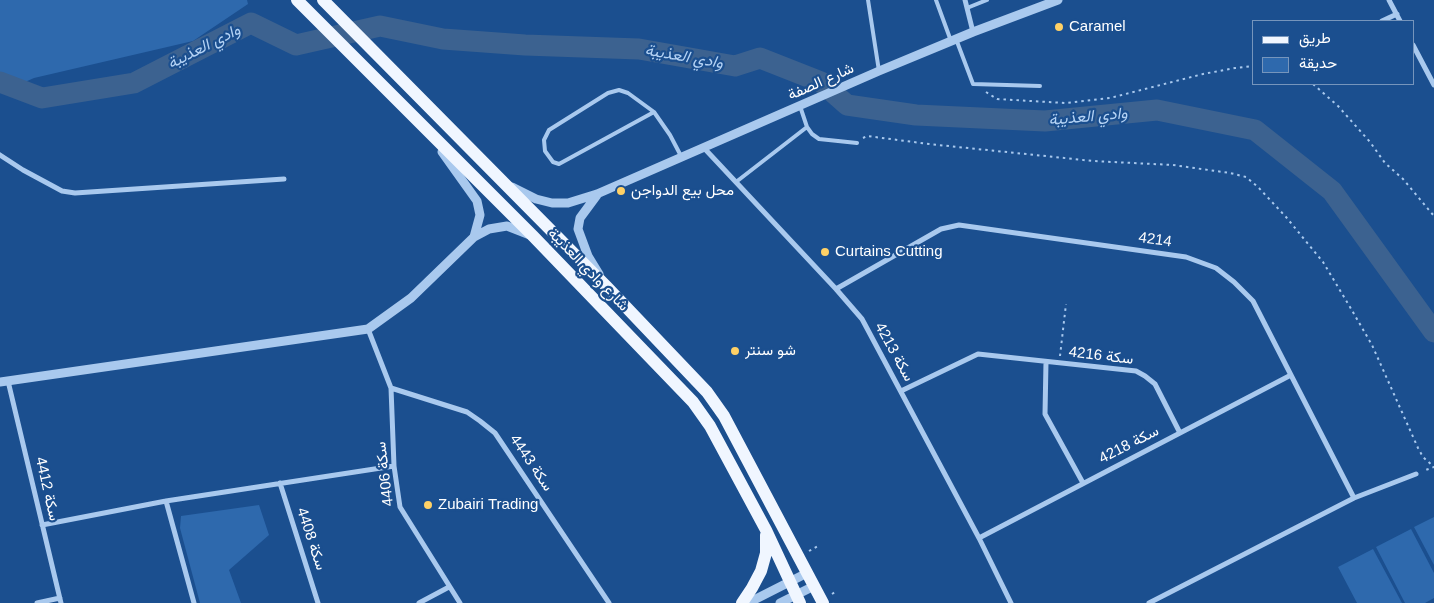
<!DOCTYPE html>
<html>
<head>
<meta charset="utf-8">
<style>
  body { margin:0 }
  #map { position:relative; width:1434px; height:603px; overflow:hidden; background:#1b4f8f; font-family:Helvetica,Vazirmatn,sans-serif }
  canvas { display:block }
  .legend { position:absolute; left:1252px; top:20px; width:162px; height:65px; box-sizing:border-box; background:#1b4f8f; border:1px solid #7695bc; margin:0; padding:6px 9px; list-style:none; font-size:15px; color:#fff }
  .legend li { display:flex; align-items:center; gap:10px; height:25px }
  .legend b { width:25px; border:1px solid #7695bc }
</style>
</head>
<body>
<div id="map">
<canvas width="1434" height="603"></canvas>
<ul class="legend">
<li><b style="height:6px;background:#f0f6ff"></b>طريق</li>
<li><b style="height:14px;background:#2e69ad"></b>حديقة</li>
</ul>
</div>
<script>
const ctx = document.querySelector('canvas').getContext('2d');
ctx.lineJoin = 'round';
function paint(path, color) {
  ctx.fillStyle = color;
  ctx.fill(path, 'evenodd');
}
function toPath(rows) {
  const path = new Path2D();
  for (const r of rows) {
    path.moveTo(r[0], r[1]);
    for (let i = 2; i < r.length; i += 2) path.lineTo(r[i], r[i + 1]);
  }
  return path;
}
function strokePath(path, color, width, dash) {
  ctx.strokeStyle = color;
  ctx.lineWidth = width;
  ctx.lineCap = dash ? 'butt' : 'round';
  ctx.setLineDash(dash || []);
  ctx.stroke(path);
}
function drawText(font, color, halo, rows, align = 'center') {
  ctx.font = font + ' Helvetica,Vazirmatn,sans-serif';
  ctx.lineWidth = 4.5;
  ctx.setLineDash([]);
  ctx.textBaseline = 'middle';
  ctx.strokeStyle = halo;
  ctx.fillStyle = color;
  for (const [text, x, y, turn = 0] of rows) {
    ctx.save();
    ctx.translate(x, y);
    ctx.rotate((+turn || 0) * Math.PI / 180);
    ctx.textAlign = isNaN(turn) ? turn : align;
    if (halo) ctx.strokeText(text, 0, 0);
    ctx.fillText(text, 0, 0);
    ctx.restore();
  }
}
paint(toPath([
  [0,0,247,0,248,4,193,41,34,78,0,93],
  [259,505,269,535,229,570,241,603,200,603,180,528,181,516],
  [1434,517,1434,565,1414,527],
  [1411,529,1434,573,1434,598,1425,603,1405,603,1376,547],
  [1373,549,1402,603,1357,603,1338,567]
]), '#2e69ad');
strokePath(toPath([
  [0,82,42,98,134,83,251,23,296,45,380,26,443,39,525,45,639,49,735,66,760,58,821,82,847,105,916,115,1045,121,1157,110,1255,130,1332,191,1434,332]
]), '#3c6290', 21);
strokePath(toPath([
  [1313,84,1338,106,1370,142,1385,163,1403,179,1434,216],
  [986,92,997,99,1066,103,1110,98,1203,74,1235,68,1253,66],
  [863,138,867,136,929,144,1093,161,1173,165,1230,173,1246,177,1258,187,1286,217,1323,262,1350,307,1372,345,1418,448,1423,457,1434,467,1423,471],
  [1060,356,1066,304],
  [809,551,818,546],
  [832,594,837,591]
]), '#a9c9ee', 2, [2.5, 4]);
strokePath(toPath([
  [868,0,879,71],
  [936,0,951,41],
  [967,8,987,0],
  [956,39,973,84,1040,86],
  [800,106,807,127,812,134,819,139,857,143],
  [654,112,559,164,553,162,545,151,544,140,549,130,608,93,619,90,628,93,654,112,670,135,681,156],
  [736,182,807,127]
]), '#a9c9ee', 4);
strokePath(toPath([
  [965,0,973,32],
  [1389,0,1400,21],
  [1382,21,1397,14],
  [1413,45,1434,85],
  [704,148,836,289,862,319,979,538,1011,603],
  [0,155,23,170,62,191,75,193,284,179],
  [836,289,941,229,959,225,1186,257,1216,268,1234,282,1253,301,1354,498],
  [368,329,391,388,394,466,400,507,460,603],
  [1046,362,1045,414,1083,483],
  [8,381,61,603],
  [391,388,467,412,480,421,495,433,609,603],
  [901,391,978,354,1136,371,1145,376,1155,384,1180,433],
  [280,483,318,603],
  [166,501,194,603],
  [42,525,166,501,394,466],
  [979,538,1291,375],
  [37,603,60,598],
  [419,603,449,587],
  [1149,603,1354,498,1416,474]
]), '#a9c9ee', 5);
strokePath(toPath([
  [442,152,477,201,480,215,474,237],
  [512,187,536,199,552,203,568,203,597,194,879,71,973,32,1058,0],
  [597,195,580,218,578,229,588,256,599,274],
  [0,382,368,329,411,298,474,237,489,229,507,226,530,235],
  [748,603,807,573],
  [780,603,814,586]
]), '#a9c9ee', 9);
strokePath(toPath([
  [297,0,533,236,693,402,710,426,766,530,800,603],
  [323,0,607,287,707,392,724,416,823,603],
  [742,603,752,588,761,571,766,553,766,535]
]), '#f0f6ff', 12);
for (const [x, y, r, color] of [
  [1059,27,5,"#ffd166"],
  [621,191,5,"#ffd166"],
  [825,252,5,"#ffd166"],
  [735,351,5,"#ffd166"],
  [428,505,5,"#ffd166"]
]) {
  const dot = new Path2D();
  dot.arc(x, y, r, 0, 2 * Math.PI);
  ctx.fillStyle = color;
  ctx.fill(dot);
  strokePath(dot, '#1b4f8f', 2);
}
drawText('15px', '#fff', '#1b4f8f', [
  ["Caramel",1069,27],
  ["محل بيع الدواجن",631,191],
  ["Curtains Cutting",835,252],
  ["شو سنتر",745,351],
  ["Zubairi Trading",438,505]
], 'left');
drawText('15px', '#fff', '#1b4f8f', [
  ["شارع الصفة",821,82,-24],
  ["4214",1155,240,8],
  ["شارع وادي العذيبة",588,270,46],
  ["سكة 4213",894,352,61],
  ["سكة 4216",1101,356,7],
  ["سكة 4218",1129,445,-27],
  ["سكة 4443",531,463,56],
  ["سكة 4406",385,474,-97],
  ["سكة 4412",47,489,77],
  ["سكة 4408",311,539,72]
]);
drawText('italic 16px', '#b5d3f5', '#1b4f8f', [
  ["وادي العذيبة",204,47,-27],
  ["وادي العذيبة",684,57,10],
  ["وادي العذيبة",1088,117,-5]
]);
</script>
</body>
</html>
